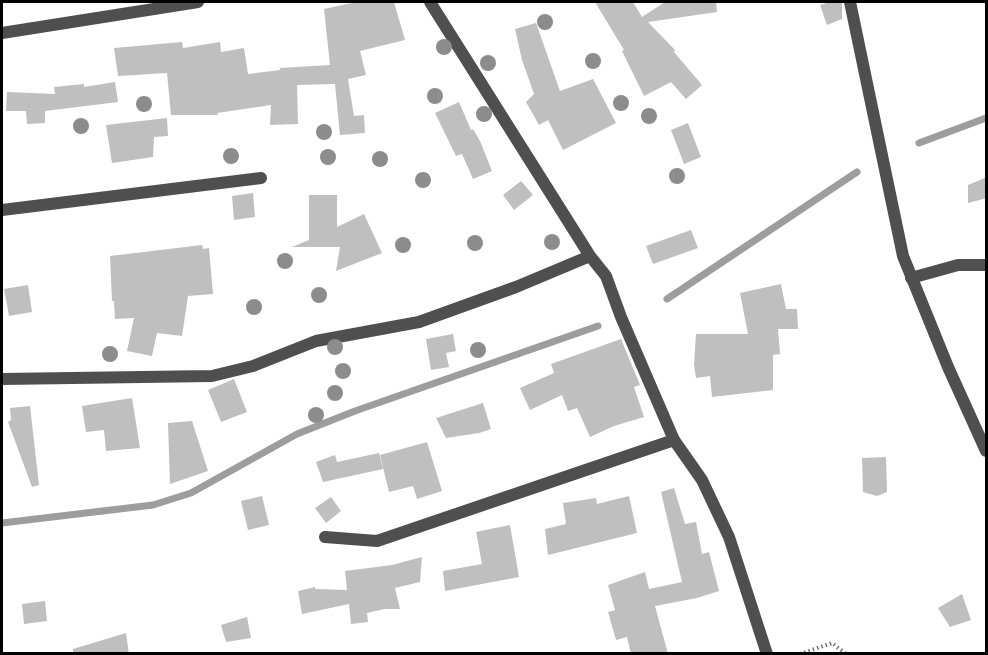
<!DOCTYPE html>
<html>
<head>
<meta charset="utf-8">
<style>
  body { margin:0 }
  #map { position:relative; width:988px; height:655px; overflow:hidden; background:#fff; font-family:Lato,sans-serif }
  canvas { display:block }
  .frame { position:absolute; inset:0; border:3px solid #000; pointer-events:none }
</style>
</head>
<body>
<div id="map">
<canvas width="988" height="655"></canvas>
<div class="frame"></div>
</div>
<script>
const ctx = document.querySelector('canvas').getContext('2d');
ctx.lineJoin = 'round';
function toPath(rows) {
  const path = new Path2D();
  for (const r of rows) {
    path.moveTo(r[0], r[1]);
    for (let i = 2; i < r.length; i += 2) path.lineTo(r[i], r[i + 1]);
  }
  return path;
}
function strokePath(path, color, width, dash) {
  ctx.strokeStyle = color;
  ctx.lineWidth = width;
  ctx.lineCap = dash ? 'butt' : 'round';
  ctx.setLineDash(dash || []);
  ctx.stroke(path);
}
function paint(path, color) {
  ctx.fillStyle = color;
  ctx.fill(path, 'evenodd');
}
strokePath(toPath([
  [919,143,986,118],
  [667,299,857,172],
  [2,523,153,505,191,493,297,434,355,411,598,326]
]), '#9d9d9d', 7);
paint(toPath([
  [356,2,394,2,405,40,360,51,366,75,348,79,354,116,364,115,365,133,340,135,335,84,297,85,298,124,270,125,271,105,217,113,218,115,171,115,167,73,118,76,114,48,182,42,183,48,220,42,221,52,244,48,248,74,280,70,280,68,330,65,324,9],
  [595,2,633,2,642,17,665,2,716,2,717,12,648,22,675,50,674,52,702,85,686,99,671,82,644,96,622,51,624,50],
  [830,2,842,2,842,19,827,25,820,5],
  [536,23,560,91,593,79,616,123,563,150,548,120,539,125,526,102,534,94,522,60,515,29],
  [115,82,118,102,45,111,45,123,27,124,26,111,6,111,7,92,55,94,54,87,84,84,84,87],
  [459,102,471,130,473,129,480,141,492,171,473,179,462,154,456,156,435,113],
  [167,118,168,136,154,137,153,157,112,163,106,125],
  [688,123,701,157,684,164,671,130],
  [987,177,987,198,968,203,968,185],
  [521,181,533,195,514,210,503,195],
  [253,193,255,217,234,220,232,196],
  [309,195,337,195,337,227,364,214,382,253,336,271,340,247,292,247,309,240],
  [691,230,698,248,653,264,646,246],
  [202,245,203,249,209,248,213,294,188,296,182,336,157,333,152,356,127,351,134,318,115,319,114,301,112,301,110,256],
  [781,284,786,309,797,309,798,329,778,329,780,354,773,355,773,390,712,397,710,376,696,378,694,365,696,334,748,334,740,293],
  [28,285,32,312,9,316,4,289],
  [453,334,456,351,446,353,449,367,431,370,426,339],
  [621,339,640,385,634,387,644,417,614,426,590,437,577,408,568,411,562,395,530,410,520,388,554,373,551,364],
  [234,379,247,412,221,422,208,390],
  [132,398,140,448,106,451,104,430,86,432,82,406],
  [483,403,491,429,479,433,446,438,436,418],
  [30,406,39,485,32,487,8,422,11,420,10,408],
  [192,421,208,471,170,484,168,423],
  [427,442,442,491,417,499,413,486,389,492,380,455],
  [379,453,383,469,323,482,316,462,335,455,337,462],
  [886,457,887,492,877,496,863,492,862,458],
  [674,488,685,524,696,522,702,554,709,552,719,591,697,598,655,606,668,654,631,654,627,637,616,640,608,612,615,610,608,585,645,572,649,589,682,582,661,492],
  [262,496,269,525,248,530,241,501],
  [629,496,637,533,548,555,545,529,566,524,563,503,596,498,597,504],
  [331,497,341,511,326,523,315,508],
  [510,525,519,577,445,591,443,571,482,564,476,532],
  [422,557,420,582,395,588,400,609,384,609,367,613,368,622,351,624,349,604,302,614,298,591,315,587,315,589,347,590,345,571,392,565],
  [962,594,971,620,950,627,938,608],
  [45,601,47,621,24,624,22,604],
  [247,617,251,638,226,642,221,625],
  [126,633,129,654,73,654,73,649]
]), '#bfbfbf');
strokePath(toPath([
  [800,654,832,643,846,654]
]), '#717171', 4, [1.5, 3]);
strokePath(toPath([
  [911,278,958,265,986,265],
  [325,537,377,541,674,440]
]), '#4f4f4f', 12);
strokePath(toPath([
  [430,2,590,256,606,276,621,317,674,440,702,480,729,537,767,654],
  [850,2,903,256,948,367,986,451],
  [2,33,198,2],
  [2,210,261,178],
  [2,379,212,376,253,366,316,341,419,322,516,287,590,256]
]), '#4f4f4f', 12);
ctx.fillStyle = '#8c8c8c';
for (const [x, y] of [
  [545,22],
  [444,47],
  [593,61],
  [488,63],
  [435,96],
  [621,103],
  [144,104],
  [484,114],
  [649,116],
  [81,126],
  [324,132],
  [231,156],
  [328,157],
  [380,159],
  [677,176],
  [423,180],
  [552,242],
  [475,243],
  [403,245],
  [285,261],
  [319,295],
  [254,307],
  [335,347],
  [478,350],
  [110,354],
  [343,371],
  [335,393],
  [316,415]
]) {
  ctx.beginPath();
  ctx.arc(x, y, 8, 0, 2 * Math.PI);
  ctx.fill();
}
</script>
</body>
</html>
